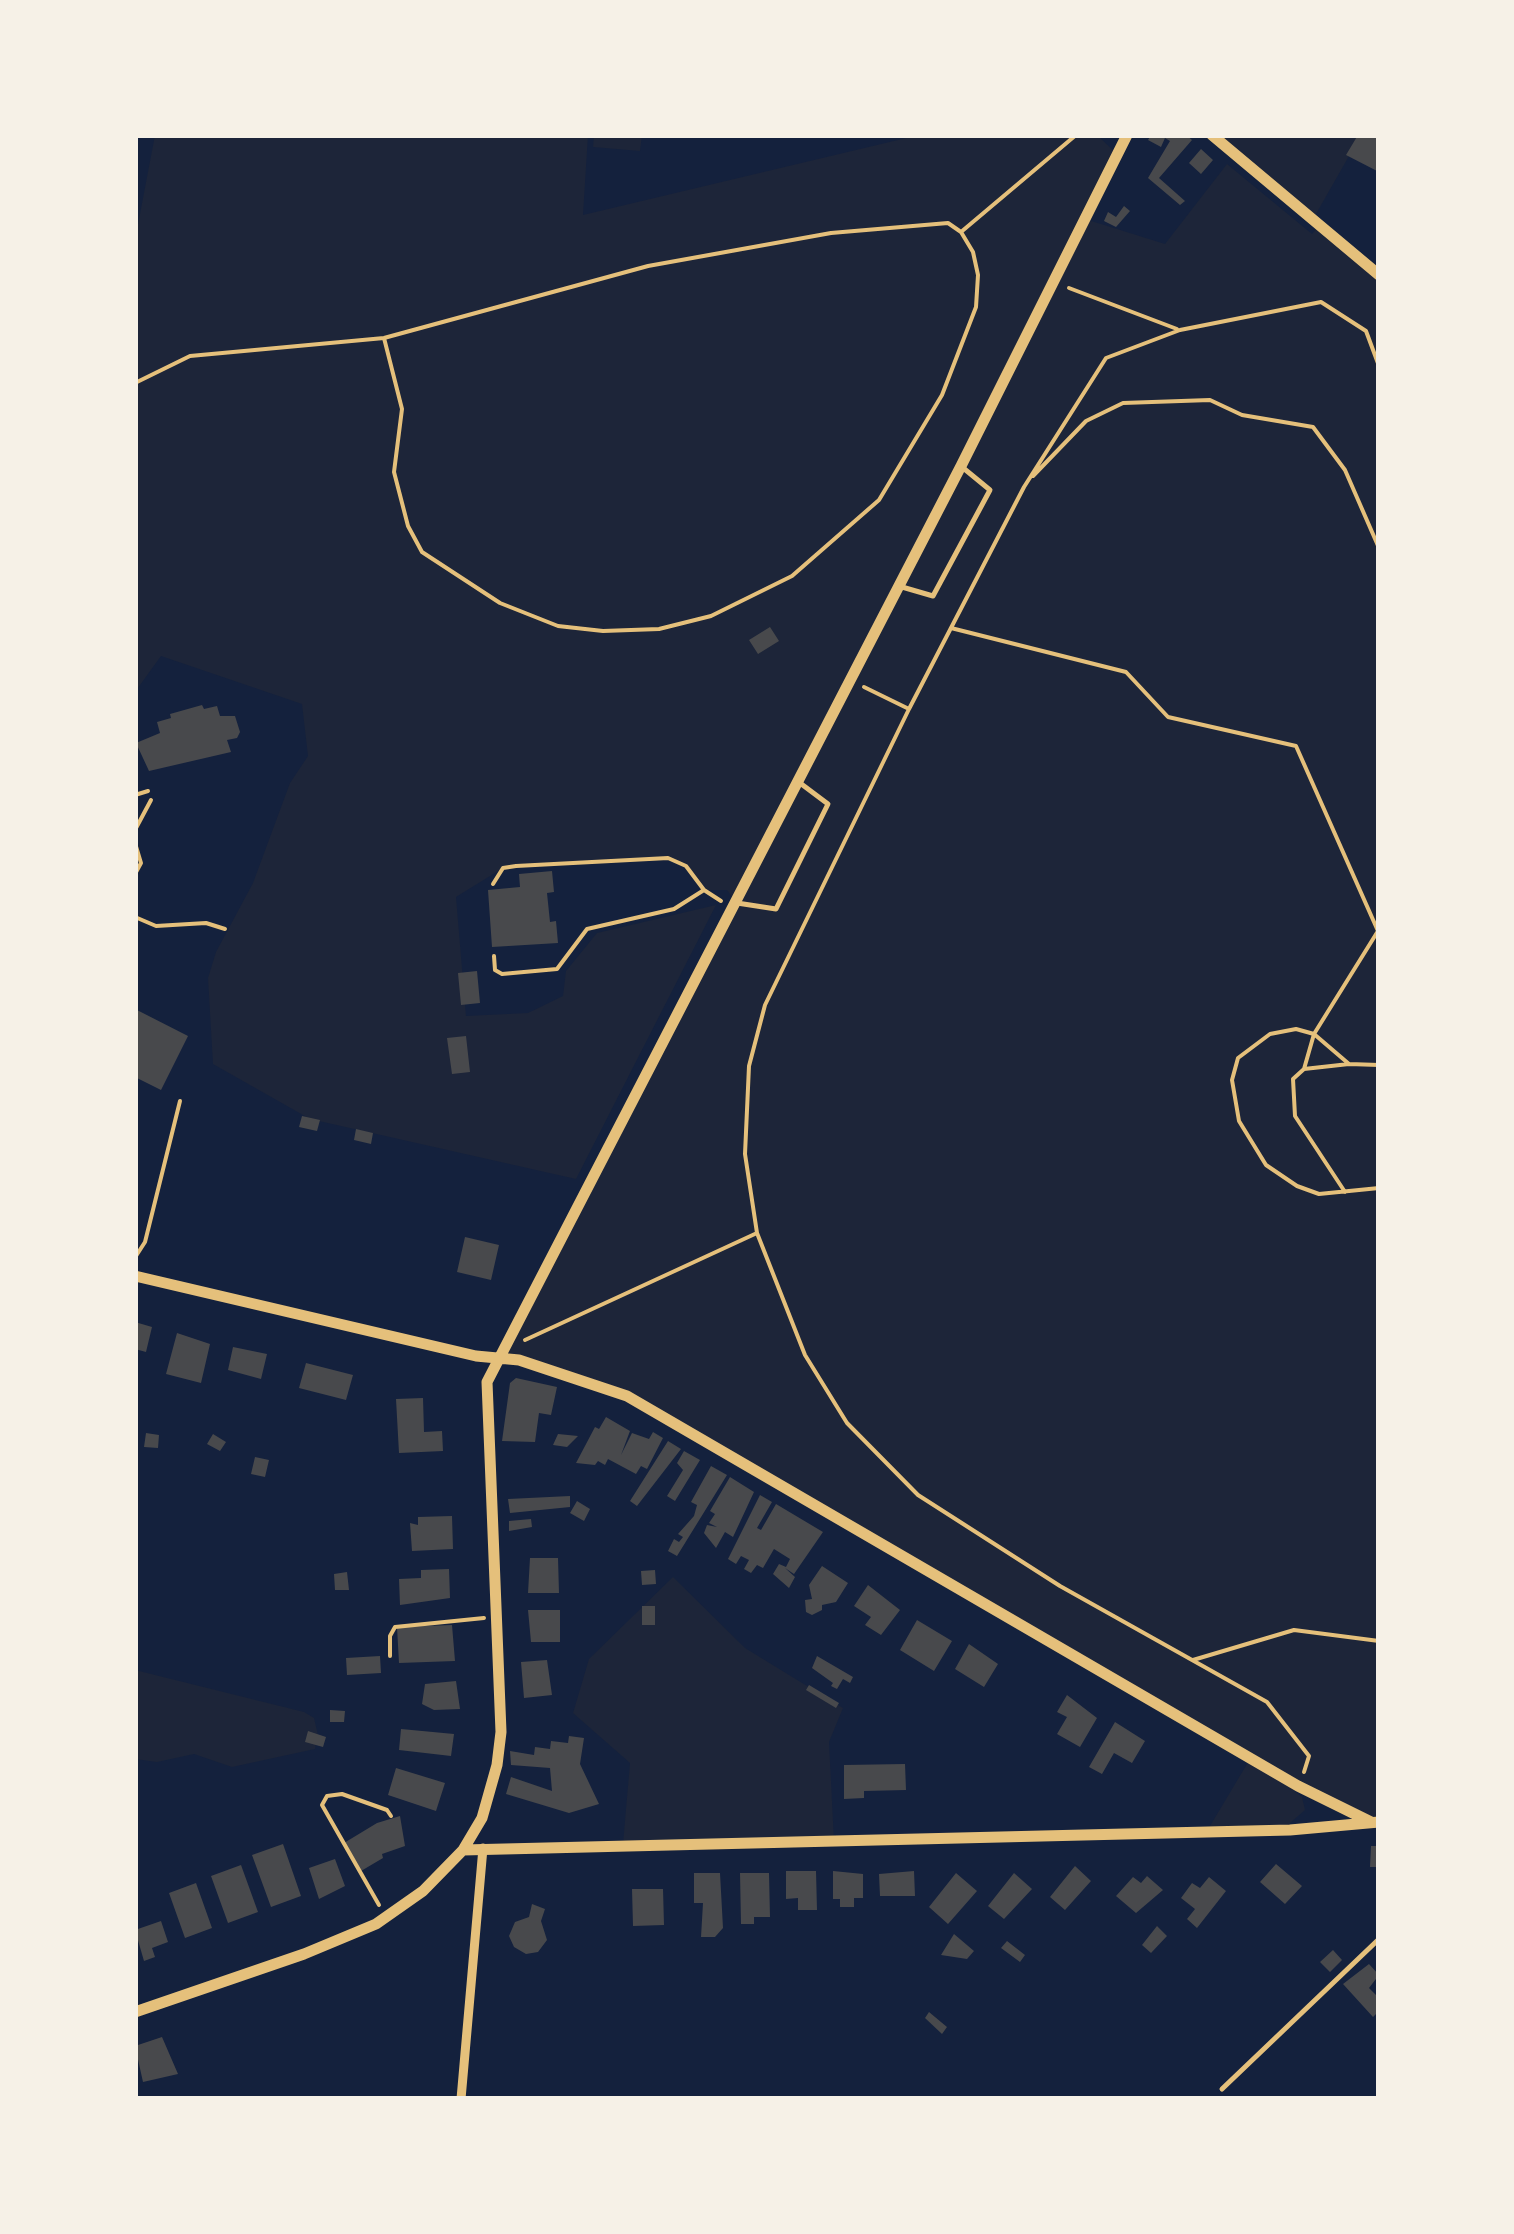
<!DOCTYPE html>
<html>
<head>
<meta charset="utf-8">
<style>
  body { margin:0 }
  #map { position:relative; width:1514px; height:2234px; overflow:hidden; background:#14213d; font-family:"Source Sans 3",sans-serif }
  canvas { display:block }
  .frame { position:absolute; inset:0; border:138px solid #f6f1e7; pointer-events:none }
</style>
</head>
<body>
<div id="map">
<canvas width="1514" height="2234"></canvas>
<div class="frame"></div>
</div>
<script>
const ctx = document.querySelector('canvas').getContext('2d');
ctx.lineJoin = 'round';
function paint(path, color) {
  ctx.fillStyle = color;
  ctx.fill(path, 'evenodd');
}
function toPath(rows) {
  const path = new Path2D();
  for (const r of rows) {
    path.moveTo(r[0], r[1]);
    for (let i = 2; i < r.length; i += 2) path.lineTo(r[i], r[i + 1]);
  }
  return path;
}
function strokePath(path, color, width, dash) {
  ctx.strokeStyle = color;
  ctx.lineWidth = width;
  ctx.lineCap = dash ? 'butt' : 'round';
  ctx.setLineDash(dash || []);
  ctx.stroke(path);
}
paint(toPath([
  [155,135,588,135,583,215,919,135,1097,135,1117,154,1085,219,1165,244,1227,164,1312,234,1319,226,1379,275,1379,1822,1298,1786,1294,1791,1302,1797,1305,1810,1290,1823,1290,1830,1207,1831,1250,1759,627,1396,497,1359,736,902,727,890,704,890,686,866,667,858,503,868,456,897,466,1016,528,1013,563,996,566,971,597,933,716,905,576,1179,310,1119,213,1064,208,978,216,952,253,883,290,783,308,756,302,704,161,656,135,692,135,240],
  [594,135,642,135,640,151,593,147],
  [1212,135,1361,135,1312,221],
  [673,1577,745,1648,843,1708,829,1742,834,1841,623,1844,630,1763,573,1713,589,1659],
  [135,1670,304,1712,314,1718,318,1735,315,1749,232,1767,194,1754,157,1762,135,1759]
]), '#1d2539');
paint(toPath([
  [1151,135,1186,135,1192,140,1159,178,1185,201,1180,205,1148,178,1170,141,1165,138,1161,147,1148,140],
  [1358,135,1379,135,1379,172,1346,155],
  [1201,149,1213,160,1201,174,1189,163],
  [1124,206,1130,211,1116,227,1104,221,1108,212,1116,217],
  [770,627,779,641,758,654,749,640],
  [202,705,204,709,217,706,220,716,235,716,240,732,237,738,227,740,231,752,149,771,136,743,160,733,157,722,171,718,170,714],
  [552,871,554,892,547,893,550,922,556,921,558,943,492,947,488,890,520,887,519,874],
  [477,971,480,1003,461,1005,458,973],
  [135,1009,188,1036,161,1090,135,1077],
  [466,1036,470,1072,452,1074,447,1038],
  [302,1116,320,1120,317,1131,299,1127],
  [356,1129,373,1133,371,1144,354,1140],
  [465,1237,499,1245,491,1280,457,1272],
  [135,1322,152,1327,146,1352,135,1349],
  [177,1333,210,1344,201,1383,166,1374],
  [233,1347,267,1354,261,1379,228,1370],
  [306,1363,353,1375,346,1400,299,1388],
  [516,1378,557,1387,551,1415,539,1413,535,1442,502,1441,510,1383],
  [423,1398,424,1432,442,1431,443,1451,399,1453,396,1399],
  [606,1417,630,1431,621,1455,632,1433,649,1439,653,1432,663,1438,647,1469,641,1466,636,1474,608,1459,605,1465,598,1461,595,1465,576,1463,595,1427,599,1429],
  [146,1433,159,1435,158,1448,144,1447],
  [213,1434,226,1442,220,1451,207,1444],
  [558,1434,578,1436,567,1447,553,1445],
  [668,1441,681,1449,637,1506,630,1501],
  [684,1451,700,1460,675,1501,667,1496,683,1470,677,1463],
  [255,1457,269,1460,265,1477,251,1474],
  [711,1466,727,1475,677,1556,668,1551,674,1539,679,1542,683,1537,678,1534,694,1516,697,1505,691,1502],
  [730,1477,754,1492,733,1537,725,1532,716,1548,704,1533,707,1525,717,1527,709,1523,715,1514,710,1511],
  [760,1495,772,1502,757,1528,761,1530,776,1504,823,1532,794,1574,785,1568,795,1577,789,1588,773,1574,779,1564,786,1567,790,1559,774,1549,763,1568,757,1565,751,1573,744,1569,749,1560,741,1556,736,1564,728,1559],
  [570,1496,570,1507,510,1513,508,1499],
  [577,1501,590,1509,584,1521,570,1513],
  [452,1516,453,1549,412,1551,410,1523,418,1525,418,1517],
  [531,1519,532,1527,509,1531,509,1521],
  [530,1558,558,1558,559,1593,528,1593],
  [822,1566,848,1583,836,1602,822,1605,822,1610,812,1615,806,1612,805,1600,812,1599,809,1585],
  [449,1569,450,1598,400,1605,399,1579,421,1578,421,1570],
  [655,1570,656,1584,642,1585,641,1571],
  [347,1572,349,1590,335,1590,334,1574],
  [868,1585,900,1610,881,1635,865,1625,871,1617,854,1606],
  [642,1606,655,1606,655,1625,642,1625],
  [528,1610,560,1610,560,1642,531,1642],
  [917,1620,952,1641,934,1671,900,1650],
  [452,1625,455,1661,399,1663,397,1627],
  [969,1644,998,1664,984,1687,955,1669],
  [380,1656,381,1673,347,1675,346,1658],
  [817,1656,853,1677,850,1683,843,1679,837,1689,831,1686,833,1683,812,1668],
  [547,1660,552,1695,524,1698,521,1662],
  [456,1681,460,1709,434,1710,422,1704,425,1684],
  [809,1685,839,1703,836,1708,806,1690],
  [1067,1695,1097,1718,1080,1747,1057,1734,1067,1717,1057,1712],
  [330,1710,345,1711,344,1722,330,1722],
  [1115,1722,1145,1741,1132,1763,1114,1753,1102,1774,1089,1767],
  [401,1729,454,1734,451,1756,399,1750],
  [308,1731,326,1737,323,1747,305,1742],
  [569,1736,584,1738,580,1764,599,1804,569,1813,506,1794,511,1777,552,1791,550,1768,511,1765,510,1751,534,1755,535,1747,550,1749,551,1741,568,1743],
  [905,1764,906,1790,864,1791,864,1798,844,1799,844,1765],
  [396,1768,445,1783,436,1811,388,1795],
  [400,1816,405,1846,382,1854,383,1858,361,1871,344,1843,377,1823],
  [283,1844,301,1896,271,1907,252,1855],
  [1371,1846,1379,1846,1379,1867,1370,1867],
  [335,1859,345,1886,319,1899,309,1868],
  [1276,1864,1302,1886,1285,1904,1260,1882],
  [241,1865,258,1912,228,1923,211,1876],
  [1075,1866,1091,1881,1065,1910,1050,1897],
  [786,1871,816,1871,817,1910,798,1910,798,1898,786,1899],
  [833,1871,863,1874,863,1898,854,1898,854,1907,840,1907,840,1899,833,1899],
  [914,1871,915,1896,880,1896,879,1874],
  [694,1873,720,1873,723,1928,715,1937,701,1937,703,1903,694,1903],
  [740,1873,769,1873,770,1917,754,1917,754,1924,741,1924],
  [956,1873,977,1891,948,1924,929,1907],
  [1014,1873,1032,1889,1004,1919,988,1906],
  [1147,1876,1163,1890,1136,1913,1116,1896,1133,1877,1141,1883],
  [1209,1877,1226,1891,1197,1928,1187,1919,1195,1909,1181,1898,1192,1883,1200,1888],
  [196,1883,212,1928,185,1938,169,1893],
  [632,1889,663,1889,664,1925,633,1926],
  [532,1904,545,1909,541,1921,547,1940,538,1952,526,1954,514,1947,509,1936,515,1922,529,1917],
  [161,1921,168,1942,152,1948,155,1957,144,1961,135,1930],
  [1157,1926,1167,1936,1151,1953,1142,1945],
  [954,1934,974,1951,967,1959,941,1955],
  [1007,1941,1025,1955,1020,1962,1001,1948],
  [1333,1950,1342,1960,1330,1972,1320,1962],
  [1369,1964,1379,1975,1369,1988,1379,1998,1379,2011,1373,2017,1343,1984],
  [929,2012,947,2027,942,2034,925,2018],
  [162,2037,178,2074,143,2082,135,2046]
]), '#48494c');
strokePath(toPath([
  [961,232,1076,135],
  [1069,288,1177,329],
  [135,383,190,356,384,338,648,266,831,233,948,223,961,232,973,252,978,275,976,307,942,395,879,500,792,576,711,616,659,629,603,631,558,626,500,603,422,552,408,526,394,472,402,409,384,338],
  [1033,476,1086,421,1123,403,1210,400,1242,415,1313,427,1345,470,1379,548],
  [951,628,1126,672,1168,717,1296,746,1378,931,1314,1034,1304,1069,1293,1079,1295,1116,1345,1192],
  [864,687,909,709],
  [135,795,148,791],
  [135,830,151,800],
  [135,843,141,863,135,874],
  [493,884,503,868,516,866,668,858,686,866,704,890,721,901],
  [135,917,156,926,206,923,225,929],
  [494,956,495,970,502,974,557,969,587,929,674,909,704,890],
  [1349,1064,1379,1065],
  [1304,1069,1349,1064,1314,1034,1296,1029,1270,1034,1238,1058,1232,1080,1239,1121,1266,1165,1297,1186,1319,1194,1379,1188],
  [136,1256,145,1242,180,1101],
  [525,1340,757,1233],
  [390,1656,390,1636,395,1627,484,1618],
  [1193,1660,1294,1630,1379,1641],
  [1304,1772,1309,1756,1267,1702,1060,1586,918,1495,847,1423,805,1355,757,1233,745,1154,749,1066,765,1005,909,709,1024,487,1106,358,1180,330,1321,302,1366,331,1379,366],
  [379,1905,322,1805,327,1796,342,1794,387,1810,391,1816]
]), '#e5c07b', 4);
strokePath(toPath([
  [902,587,933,596,990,490,962,467],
  [737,903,776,909,828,804,800,783],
  [1222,2089,1379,1939]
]), '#e5c07b', 5);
strokePath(toPath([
  [461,2099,483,1848]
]), '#e5c07b', 9);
strokePath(toPath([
  [1212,135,1379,275],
  [135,1276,476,1356,519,1360,627,1396,1298,1786,1371,1822],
  [463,1850,1290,1830,1379,1822],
  [135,2012,304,1954,376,1924,423,1891,463,1850,482,1818,497,1765,501,1732,487,1382,961,466,1127,135]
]), '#e5c07b', 11);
</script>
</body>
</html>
